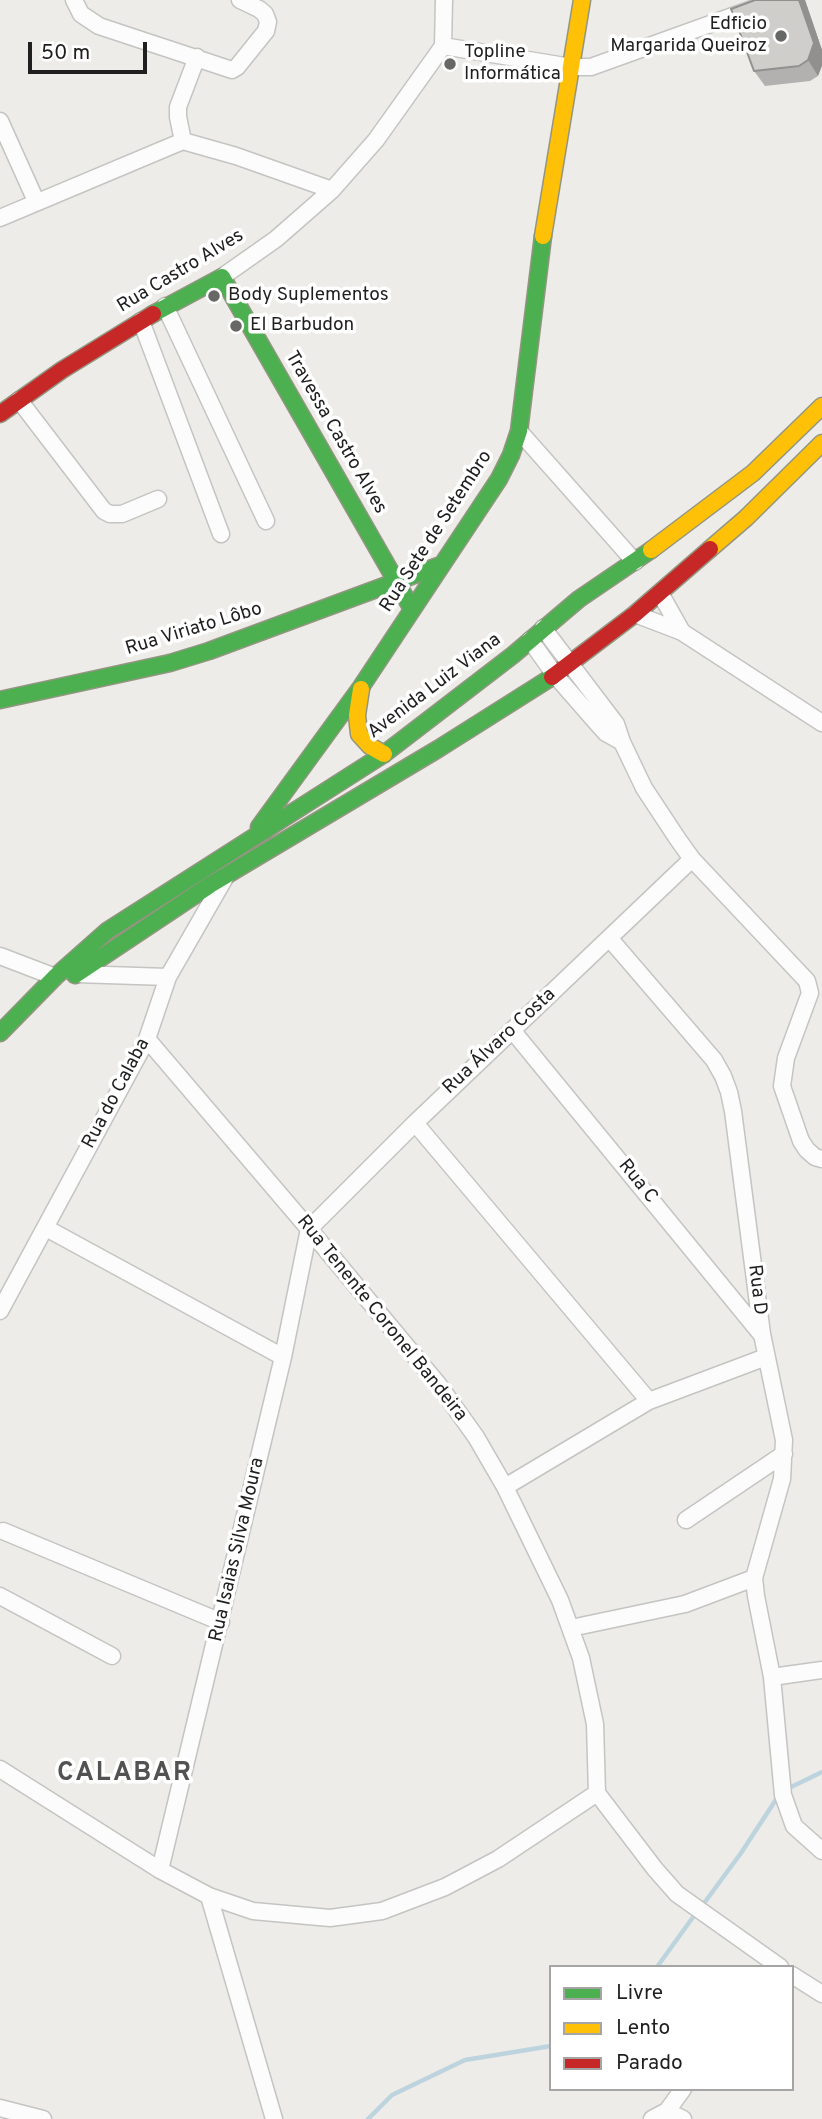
<!DOCTYPE html>
<html>
<head>
<meta charset="utf-8">
<style>
  body { margin:0 }
  #map { position:relative; width:822px; height:2119px; overflow:hidden; background:#edece8; font-family:Overpass,sans-serif }
  canvas { display:block }
  .legend { position:absolute; left:549px; top:1965px; width:245px; height:126px; box-sizing:border-box; background:#fff; border:2px solid #a5a5a5; margin:0; padding:9px 12px; list-style:none; font-size:21px; color:#1f1f1f }
  .legend li { display:flex; align-items:center; gap:14px; height:35px }
  .legend b { width:35px; border:2px solid #a5a5a5 }
  .scale { position:absolute; left:28px; top:42px; width:119px; height:32px; box-sizing:border-box; border:4px solid #1f1f1f; border-top:0; padding-left:9px; font-size:21px; line-height:24px; white-space:nowrap; color:#1f1f1f; -webkit-text-stroke:5px #fff; paint-order:stroke }
</style>
</head>
<body>
<div id="map">
<canvas width="822" height="2119"></canvas>
<ul class="legend">
<li><b style="height:9px;background:#4caf50"></b>Livre</li>
<li><b style="height:9px;background:#ffc107"></b>Lento</li>
<li><b style="height:9px;background:#c62828"></b>Parado</li>
</ul>
<div class="scale">50 m</div>
</div>
<script>
const ctx = document.querySelector('canvas').getContext('2d');
ctx.lineJoin = 'round';
function toPath(rows) {
  const path = new Path2D();
  for (const r of rows) {
    path.moveTo(r[0], r[1]);
    for (let i = 2; i < r.length; i += 2) path.lineTo(r[i], r[i + 1]);
  }
  return path;
}
function strokePath(path, color, width, dash) {
  ctx.strokeStyle = color;
  ctx.lineWidth = width;
  ctx.lineCap = dash ? 'butt' : 'round';
  ctx.setLineDash(dash || []);
  ctx.stroke(path);
}
function paint(path, color) {
  ctx.fillStyle = color;
  ctx.fill(path, 'evenodd');
}
function drawText(font, color, halo, rows, align = 'center') {
  ctx.font = font + ' Overpass,sans-serif';
  ctx.lineWidth = 7;
  ctx.setLineDash([]);
  ctx.textBaseline = 'middle';
  ctx.strokeStyle = halo;
  ctx.fillStyle = color;
  for (const [text, x, y, turn = 0] of rows) {
    ctx.save();
    ctx.translate(x, y);
    ctx.rotate((+turn || 0) * Math.PI / 180);
    ctx.textAlign = isNaN(turn) ? turn : align;
    if (halo) ctx.strokeText(text, 0, 0);
    ctx.fillText(text, 0, 0);
    ctx.restore();
  }
}
strokePath(toPath([
  [785,1790,822,1772],
  [702,1906,741,1853,779,1795],
  [657,1967,696,1913],
  [368,2119,392,2095,465,2060,551,2046]
]), '#bdd4de', 4.5);
const street = toPath([
  [74,0,81,14,99,26,232,70,237,67,266,31,268,22,265,14,259,9,240,0],
  [443,46,571,67,591,67,777,0],
  [443,46,444,0],
  [0,121,36,201],
  [183,141,178,117,178,107,197,57],
  [0,218,183,141,236,156,332,190],
  [222,277,276,239,332,190,376,140,443,46],
  [165,306,266,521],
  [141,321,221,534],
  [19,400,104,511,110,514,122,514,158,499],
  [519,431,635,562],
  [660,593,682,632],
  [635,614,682,632,822,723],
  [543,628,616,724,622,742,644,788,677,838,692,859,807,981,810,993,786,1058,782,1086,801,1141,807,1150,815,1157,822,1159],
  [530,640,555,675,596,722,606,733,622,742],
  [610,939,714,1060,723,1076,729,1092,733,1111,762,1334,784,1440,782,1479,754,1578,756,1596,772,1677,783,1795,794,1826,822,1851],
  [0,956,55,977],
  [76,974,168,977],
  [512,1030,761,1334],
  [147,1039,309,1229,438,1384,476,1437,505,1487,560,1600,581,1658,595,1724,597,1793],
  [415,1123,649,1401],
  [46,1228,283,1357],
  [0,1311,147,1039,168,977,226,876],
  [505,1487,649,1401,766,1357],
  [686,1520,784,1454],
  [3,1531,221,1622],
  [0,1596,112,1656],
  [571,1628,685,1604,754,1578],
  [772,1677,822,1670],
  [0,1769,160,1870,209,1896,253,1911,330,1918,382,1911,445,1887,498,1859,597,1793],
  [597,1793,655,1869,677,1894,780,1967],
  [160,1870,283,1357,309,1229,415,1123,692,859],
  [209,1896,274,2119],
  [792,1975,822,1994],
  [0,2108,43,2119],
  [667,2111,683,2119],
  [652,2119,667,2111,683,2089]
]);
const fast = toPath([
  [153,314,222,277,412,609],
  [0,700,170,663,209,651,441,565],
  [259,827,361,687,499,479,511,455,519,431,543,236],
  [75,975,210,885,438,749,552,677],
  [0,1033,55,977,107,931,384,754,513,655,579,599,651,550]
]);
const slow = toPath([
  [543,236,582,0],
  [710,549,746,518,822,443],
  [651,550,753,473,822,406],
  [361,689,357,715,359,734,370,746,384,754]
]);
const jam = toPath([
  [0,414,62,370,153,314],
  [552,677,635,614,710,549]
]);
strokePath(street, '#c4c4c2', 19);
strokePath(fast, '#929681', 19);
strokePath(slow, '#929681', 19);
strokePath(jam, '#929681', 19);
strokePath(street, '#fcfcfc', 16);
strokePath(fast, '#4caf50', 16);
strokePath(slow, '#ffc107', 16);
strokePath(jam, '#c62828', 16);
paint(toPath([
  [755,0,805,0,822,50,818,76,810,81,765,86,754,71]
]), '#b3b1af');
paint(toPath([
  [799,0,805,0,822,50,822,66,818,76,808,60]
]), '#92908e');
const building = toPath([
  [755,0,799,0,814,43,808,60,799,66,754,71,731,9,755,0]
]);
paint(building, '#d0cecb');
strokePath(building, '#92908e', 2);
for (const [x, y, r, color] of [
  [781,36,7,"#676765"],
  [450,64,7,"#676765"],
  [214,296,7,"#676765"],
  [236,326,7,"#676765"]
]) {
  const dot = new Path2D();
  dot.arc(x, y, r, 0, 2 * Math.PI);
  ctx.fillStyle = color;
  ctx.fill(dot);
  strokePath(dot, '#fff', 2.5);
}
drawText('19px', '#1f1f1f', '#fff', [
  ["Edficio",767,25,"right"],
  ["Margarida Queiroz",767,47,"right"],
  ["Topline",464,53],
  ["Informática",464,75],
  ["Body Suplementos",228,296],
  ["El Barbudon",250,326]
], 'left');
drawText('19px', '#1f1f1f', '#fff', [
  ["Rua Castro Alves",181,272,-31],
  ["Travessa Castro Alves",335,433,60],
  ["Rua Sete de Setembro",437,532,-57],
  ["Rua Viriato Lôbo",194,630,-17],
  ["Avenida Luiz Viana",435,687,-37],
  ["Rua Álvaro Costa",500,1042,-43],
  ["Rua do Calaba",117,1094,-62],
  ["Rua C",637,1182,51],
  ["Rua D",756,1290,83],
  ["Rua Tenente Coronel Bandeira",381,1319,51],
  ["Rua Isaias Silva Moura",238,1550,-77]
]);
ctx.letterSpacing = '2px';
drawText('bold 26px', '#525252', '#fff', [
  ["CALABAR",125,1775]
]);
ctx.letterSpacing = '0px';
</script>
</body>
</html>
